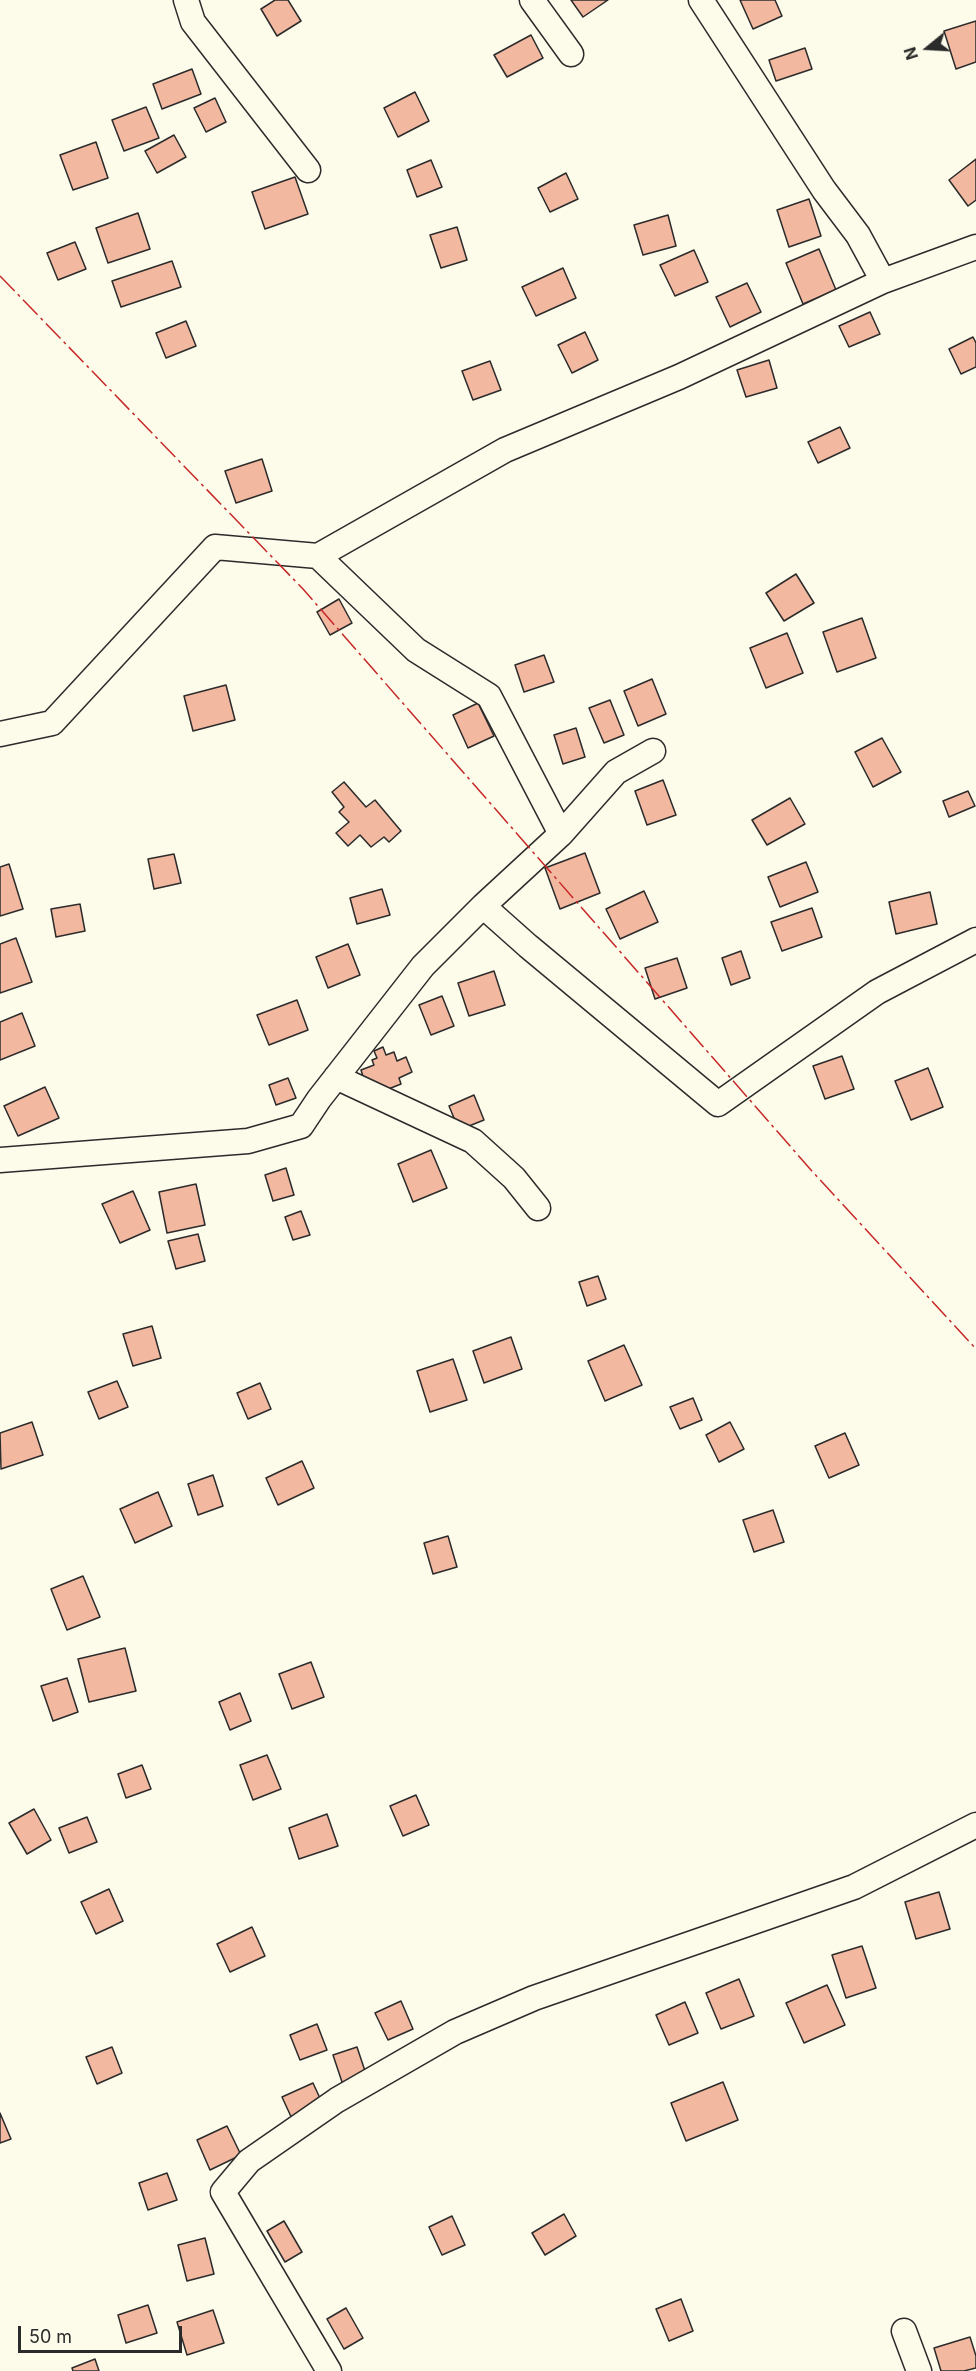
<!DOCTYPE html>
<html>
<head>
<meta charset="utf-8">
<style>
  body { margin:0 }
  #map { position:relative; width:976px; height:2371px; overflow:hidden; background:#fdfbea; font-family:Inter,sans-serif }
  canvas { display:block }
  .north { position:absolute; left:898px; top:18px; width:60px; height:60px; -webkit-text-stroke:4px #fdfbea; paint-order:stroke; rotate:252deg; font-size:16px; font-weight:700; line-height:24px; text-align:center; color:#2b2b2b }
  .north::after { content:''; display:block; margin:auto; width:21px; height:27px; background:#2b2b2b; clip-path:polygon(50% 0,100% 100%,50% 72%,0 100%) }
  .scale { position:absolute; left:18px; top:2326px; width:164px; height:27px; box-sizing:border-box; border:3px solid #2b2b2b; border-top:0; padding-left:8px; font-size:18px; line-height:21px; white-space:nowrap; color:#2b2b2b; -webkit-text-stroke:4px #fdfbea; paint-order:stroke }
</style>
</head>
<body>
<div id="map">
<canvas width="976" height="2371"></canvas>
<div class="north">N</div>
<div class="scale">50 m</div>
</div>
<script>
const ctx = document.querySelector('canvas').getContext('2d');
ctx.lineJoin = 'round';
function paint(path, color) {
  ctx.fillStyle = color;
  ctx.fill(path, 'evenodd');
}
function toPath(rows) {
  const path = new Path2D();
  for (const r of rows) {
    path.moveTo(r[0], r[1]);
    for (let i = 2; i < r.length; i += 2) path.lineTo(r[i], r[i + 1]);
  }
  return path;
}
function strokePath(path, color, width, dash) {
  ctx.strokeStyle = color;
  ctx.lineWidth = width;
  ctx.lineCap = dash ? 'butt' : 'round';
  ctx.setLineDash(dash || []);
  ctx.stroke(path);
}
const building = toPath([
  [275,0,288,0,301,21,277,36,261,9,275,0],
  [571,0,608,0,583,17,571,0],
  [740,0,775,0,782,16,753,29,740,0],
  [976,21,976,62,956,69,944,31,976,21],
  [531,35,543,58,507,77,494,55,531,35],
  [805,48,812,69,776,81,769,60,805,48],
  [192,69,201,94,162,109,153,84,192,69],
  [415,92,429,121,398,137,384,108,415,92],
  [215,98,226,122,206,132,194,108,215,98],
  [146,107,159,138,124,151,112,120,146,107],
  [174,135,186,157,157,173,145,151,174,135],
  [96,142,108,178,73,190,60,155,96,142],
  [976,159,976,200,968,206,949,180,976,159],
  [431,160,442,187,417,197,407,170,431,160],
  [566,173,578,199,550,212,538,188,566,173],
  [295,177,308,214,265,229,252,192,295,177],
  [809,199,821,236,789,247,777,210,809,199],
  [138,213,150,249,108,263,96,228,138,213],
  [668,215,676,246,643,255,634,225,668,215],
  [457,227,467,260,441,268,430,235,457,227],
  [75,242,86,269,58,280,47,253,75,242],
  [819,249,836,290,803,304,786,263,819,249],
  [694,250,708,282,675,296,660,265,694,250],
  [172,261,181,287,121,307,112,281,172,261],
  [563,268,576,298,536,316,522,287,563,268],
  [747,283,761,312,730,327,716,297,747,283],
  [870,312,880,334,849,347,839,326,870,312],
  [186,321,196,346,166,358,156,333,186,321],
  [585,332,598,360,572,373,558,345,585,332],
  [973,337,976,343,976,367,961,374,949,349,973,337],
  [769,360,777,388,746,397,737,370,769,360],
  [490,361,501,390,473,400,462,371,490,361],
  [840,427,850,448,818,463,808,442,840,427],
  [262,459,272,491,236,503,225,471,262,459],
  [796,574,814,603,784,621,766,593,796,574],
  [339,599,352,623,330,635,317,612,339,599],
  [862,618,876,658,837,672,823,632,862,618],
  [787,633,803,673,766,688,750,648,787,633],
  [544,655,554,682,524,692,515,665,544,655],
  [652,679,666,714,638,726,624,691,652,679],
  [226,685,235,720,193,731,184,696,226,685],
  [610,700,624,735,604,743,589,708,610,700],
  [478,703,494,736,468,748,453,715,478,703],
  [576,728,585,757,563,764,554,735,576,728],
  [882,738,901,772,873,787,855,752,882,738],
  [663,780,676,815,647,825,635,791,663,780],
  [344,782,366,807,375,800,401,831,389,842,384,837,371,847,360,835,348,846,336,833,349,822,339,812,344,807,332,792,344,782],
  [968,791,975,806,949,817,943,801,968,791],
  [790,798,805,824,767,845,752,820,790,798],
  [585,853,600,893,560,909,545,868,585,853],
  [174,854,181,883,154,889,148,859,174,854],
  [806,862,818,892,780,907,768,877,806,862],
  [9,864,23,909,0,916,0,867,9,864],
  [382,889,390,915,357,924,350,898,382,889],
  [644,891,658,922,620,939,606,909,644,891],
  [930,892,937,924,896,934,889,902,930,892],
  [80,904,85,931,56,937,51,909,80,904],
  [812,908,822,937,782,951,771,922,812,908],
  [16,938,32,982,0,993,0,944,16,938],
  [348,944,360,975,328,988,316,957,348,944],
  [741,951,750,978,731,985,722,958,741,951],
  [677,958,687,988,655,999,645,968,677,958],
  [494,971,505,1005,469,1016,458,983,494,971],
  [442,996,454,1026,431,1035,419,1005,442,996],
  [297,1000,308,1030,269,1045,257,1015,297,1000],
  [22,1013,35,1046,0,1060,0,1022,22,1013],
  [383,1047,386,1055,394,1052,397,1061,406,1057,412,1072,399,1078,401,1084,381,1092,365,1083,361,1070,374,1065,372,1060,377,1058,374,1051,383,1047],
  [842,1056,854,1089,825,1099,813,1066,842,1056],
  [928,1068,943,1107,911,1120,895,1081,928,1068],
  [288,1078,296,1098,276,1105,269,1085,288,1078],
  [45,1087,59,1118,18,1136,4,1106,45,1087],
  [474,1095,484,1120,459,1130,449,1106,474,1095],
  [431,1150,447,1188,413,1202,398,1164,431,1150],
  [286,1168,294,1195,273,1201,265,1175,286,1168],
  [196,1184,205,1225,167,1233,159,1192,196,1184],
  [133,1191,150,1230,120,1243,102,1204,133,1191],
  [301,1211,310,1235,293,1240,285,1217,301,1211],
  [198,1234,205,1261,176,1269,168,1241,198,1234],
  [598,1276,606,1299,587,1306,579,1282,598,1276],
  [152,1326,161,1358,133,1366,123,1334,152,1326],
  [511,1337,522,1369,484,1383,473,1351,511,1337],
  [624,1345,642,1385,605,1401,588,1361,624,1345],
  [453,1359,467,1400,430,1412,417,1371,453,1359],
  [117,1381,128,1407,99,1419,88,1392,117,1381],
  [260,1383,271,1409,248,1419,237,1393,260,1383],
  [693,1398,702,1420,680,1429,670,1407,693,1398],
  [32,1422,43,1455,1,1469,0,1433,32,1422],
  [730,1422,744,1449,719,1462,706,1435,730,1422],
  [845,1433,859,1465,829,1478,815,1446,845,1433],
  [302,1461,314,1488,278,1505,266,1478,302,1461],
  [213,1475,223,1506,198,1515,188,1484,213,1475],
  [158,1492,172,1526,135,1543,120,1509,158,1492],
  [773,1510,784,1542,754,1552,743,1520,773,1510],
  [448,1536,457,1567,433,1574,424,1543,448,1536],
  [83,1576,100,1617,67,1630,51,1589,83,1576],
  [125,1648,136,1691,89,1702,78,1659,125,1648],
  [311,1662,324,1697,292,1709,279,1674,311,1662],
  [67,1678,78,1712,53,1721,41,1686,67,1678],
  [240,1693,251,1721,230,1730,219,1702,240,1693],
  [267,1755,281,1789,253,1800,240,1765,267,1755],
  [142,1765,151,1789,126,1798,118,1774,142,1765],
  [416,1795,429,1825,403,1836,390,1806,416,1795],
  [34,1809,51,1840,27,1854,9,1823,34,1809],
  [327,1814,338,1846,299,1859,289,1828,327,1814],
  [87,1817,97,1842,69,1853,59,1828,87,1817],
  [109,1889,123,1921,96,1934,81,1902,109,1889],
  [939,1892,950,1929,916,1939,905,1902,939,1892],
  [252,1927,265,1956,230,1972,217,1944,252,1927],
  [862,1946,876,1988,846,1998,832,1955,862,1946],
  [739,1979,754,2016,721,2029,706,1993,739,1979],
  [827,1985,845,2025,804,2043,786,2003,827,1985],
  [401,2001,413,2029,388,2040,375,2013,401,2001],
  [685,2002,698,2033,669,2045,656,2015,685,2002],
  [317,2024,327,2050,300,2060,290,2035,317,2024],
  [112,2047,122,2073,97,2084,86,2057,112,2047],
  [357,2047,367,2077,343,2085,333,2055,357,2047],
  [723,2082,738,2120,686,2141,671,2103,723,2082],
  [313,2083,324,2107,293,2121,282,2097,313,2083],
  [0,2113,11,2139,0,2143,0,2113],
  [227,2126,241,2155,210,2170,197,2140,227,2126],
  [167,2173,177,2200,148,2210,139,2183,167,2173],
  [564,2214,576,2236,545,2255,532,2233,564,2214],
  [452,2216,465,2245,442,2255,429,2227,452,2216],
  [284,2221,302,2252,285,2262,267,2231,284,2221],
  [205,2238,214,2274,187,2281,178,2245,205,2238],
  [681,2299,693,2331,669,2341,656,2309,681,2299],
  [148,2305,157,2333,126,2343,118,2315,148,2305],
  [346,2308,363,2338,344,2349,327,2319,346,2308],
  [213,2310,224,2343,187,2355,177,2322,213,2310],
  [970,2337,976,2356,976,2368,964,2371,941,2371,934,2348,970,2337],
  [95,2359,99,2371,73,2371,72,2368,95,2359]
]);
paint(building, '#f2b8a0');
strokePath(building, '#2b2b2b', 1.5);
const minor = toPath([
  [186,0,193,22,308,170],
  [532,0,571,54],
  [701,0,824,190,858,235,883,281],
  [318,556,505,450,679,377,883,281,976,247],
  [0,734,52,723,215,547,318,556,416,650,489,696,561,834,483,906,528,946,718,1104,877,992,976,940],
  [561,834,616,772,653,751],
  [336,1077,473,1141,514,1178,538,1208],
  [0,1160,248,1141,301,1126,319,1099,423,966,483,906],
  [904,2331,919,2371],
  [329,2371,223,2192,249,2161,337,2100,455,2032,534,1998,854,1887,976,1825]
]);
strokePath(minor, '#2b2b2b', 27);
strokePath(minor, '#fdfbea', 24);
strokePath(toPath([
  [0,276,303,589,811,1170,976,1349]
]), '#c62828', 1.5, [21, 4.5, 3, 4.5]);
</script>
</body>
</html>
